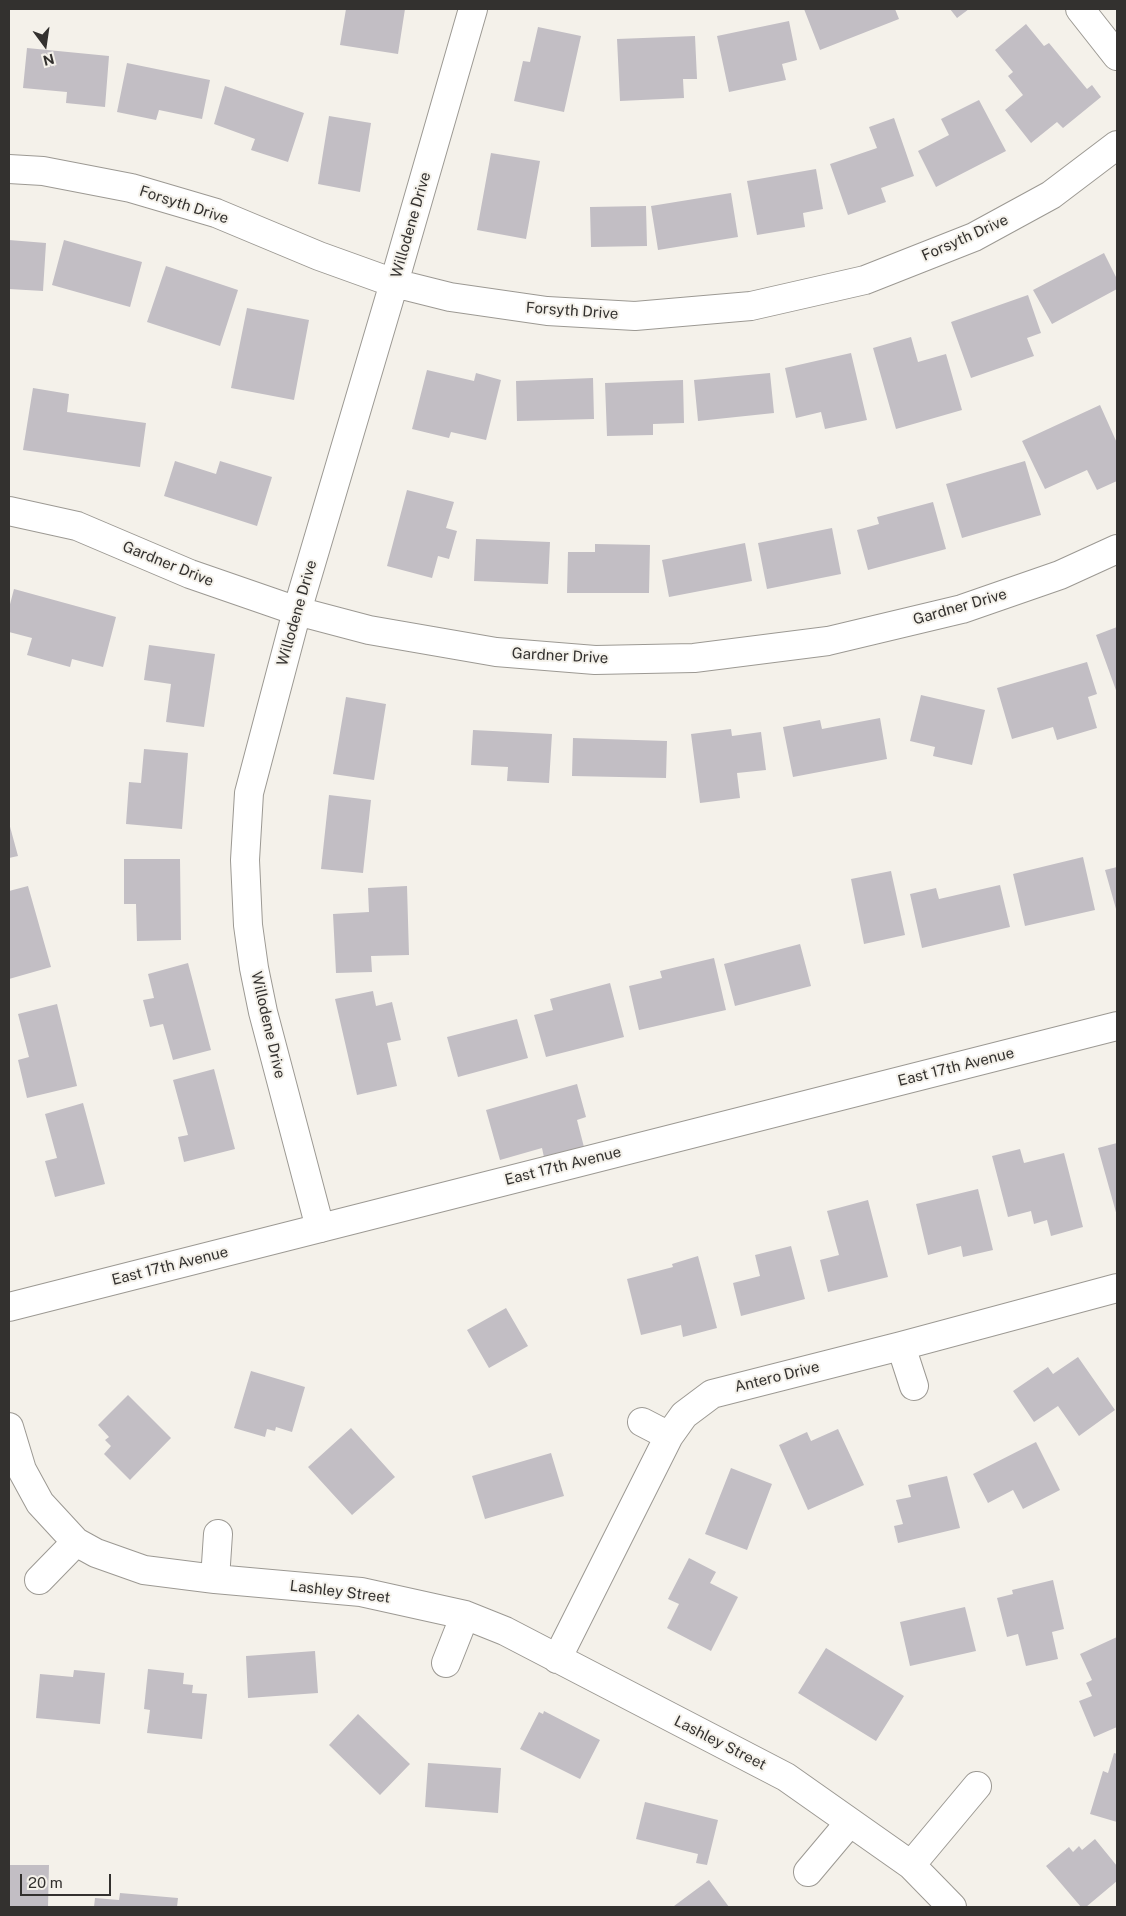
<!DOCTYPE html>
<html>
<head>
<meta charset="utf-8">
<style>
  body { margin:0 }
  #map { position:relative; width:1126px; height:1916px; overflow:hidden; background:#f4f1ea; font-family:"Public Sans",sans-serif }
  canvas { display:block }
  .frame { position:absolute; inset:0; border:10px solid #33312f; pointer-events:none }
  .north { position:absolute; left:20px; top:20px; width:50px; height:50px; -webkit-text-stroke:4px #f4f1ea; paint-order:stroke; rotate:166deg; font-size:14px; font-weight:700; line-height:20px; text-align:center; color:#33312f }
  .north::after { content:''; display:block; margin:auto; width:18px; height:22px; background:#33312f; clip-path:polygon(50% 0,100% 100%,50% 72%,0 100%) }
  .scale { position:absolute; left:20px; top:1874px; width:91px; height:22px; box-sizing:border-box; border:2px solid #33312f; border-top:0; padding-left:6px; font-size:15px; line-height:18px; white-space:nowrap; color:#33312f; -webkit-text-stroke:4px #f4f1ea; paint-order:stroke }
</style>
</head>
<body>
<div id="map">
<canvas width="1126" height="1916"></canvas>
<div class="frame"></div>
<div class="north">N</div>
<div class="scale">20 m</div>
</div>
<script>
const ctx = document.querySelector('canvas').getContext('2d');
ctx.lineJoin = 'round';
function paint(path, color) {
  ctx.fillStyle = color;
  ctx.fill(path, 'evenodd');
}
function toPath(rows) {
  const path = new Path2D();
  for (const r of rows) {
    path.moveTo(r[0], r[1]);
    for (let i = 2; i < r.length; i += 2) path.lineTo(r[i], r[i + 1]);
  }
  return path;
}
function strokePath(path, color, width, dash) {
  ctx.strokeStyle = color;
  ctx.lineWidth = width;
  ctx.lineCap = dash ? 'butt' : 'round';
  ctx.setLineDash(dash || []);
  ctx.stroke(path);
}
function drawText(font, color, halo, rows, align = 'center') {
  ctx.font = font + ' "Public Sans",sans-serif';
  ctx.lineWidth = 4;
  ctx.setLineDash([]);
  ctx.textBaseline = 'middle';
  ctx.strokeStyle = halo;
  ctx.fillStyle = color;
  for (const [text, x, y, turn = 0] of rows) {
    ctx.save();
    ctx.translate(x, y);
    ctx.rotate((+turn || 0) * Math.PI / 180);
    ctx.textAlign = isNaN(turn) ? turn : align;
    if (halo) ctx.strokeText(text, 0, 0);
    ctx.fillText(text, 0, 0);
    ctx.restore();
  }
}
paint(toPath([
  [346,9,405,9,398,54,340,45],
  [804,9,895,9,899,19,820,50],
  [950,9,969,9,957,18],
  [789,21,797,60,782,64,786,80,729,92,717,36],
  [1026,24,1044,46,1049,43,1087,89,1092,85,1101,97,1063,128,1057,122,1031,143,1005,110,1023,95,1008,76,1013,72,995,50],
  [538,27,581,36,564,112,514,101,523,61,530,62],
  [695,36,697,79,683,79,684,98,620,101,617,39],
  [27,48,109,56,105,107,66,103,67,92,23,88],
  [127,63,210,80,202,119,159,110,156,120,117,112],
  [225,86,304,113,288,162,251,150,255,139,214,124],
  [979,100,1006,151,936,187,918,151,949,135,941,119],
  [329,116,371,123,360,192,318,184],
  [894,118,914,176,881,188,886,202,848,215,830,164,877,148,869,127],
  [491,153,540,161,526,239,477,230],
  [816,169,823,209,803,213,805,227,757,235,747,181],
  [731,193,738,237,658,250,651,206],
  [646,206,647,246,591,247,590,207],
  [9,240,46,243,43,291,9,289],
  [64,240,142,262,130,307,52,285],
  [1104,253,1117,279,1117,289,1052,324,1033,290],
  [166,266,238,290,220,346,147,322],
  [1028,295,1041,333,1027,338,1034,356,971,378,951,322],
  [247,308,309,320,294,400,231,388],
  [911,337,918,362,946,354,962,410,896,429,873,348],
  [851,353,867,420,825,429,821,412,796,418,785,368],
  [427,370,474,381,476,373,501,380,486,440,451,432,449,438,412,429],
  [770,373,774,413,698,421,694,380],
  [593,378,594,419,517,421,516,381],
  [683,380,684,423,653,424,653,435,607,436,605,383],
  [33,388,69,394,67,412,146,423,140,467,23,450],
  [1100,405,1117,443,1117,481,1097,490,1087,470,1045,489,1022,441],
  [175,461,216,474,220,461,272,477,257,526,164,496],
  [1025,461,1041,515,962,538,946,484],
  [407,490,454,502,446,528,457,531,449,559,438,556,432,578,387,566],
  [933,502,946,549,868,570,857,530,879,524,877,517],
  [832,528,841,574,767,589,758,543],
  [476,539,550,542,548,584,474,581],
  [745,543,752,581,669,597,662,560],
  [595,544,650,545,649,593,567,593,568,552,595,552],
  [14,589,116,617,103,667,72,659,70,667,27,655,32,638,9,632,9,608],
  [1117,627,1117,693,1096,635],
  [149,645,215,654,204,727,166,722,171,684,144,680],
  [1087,662,1097,694,1088,697,1097,728,1057,740,1053,727,1012,739,997,688],
  [921,695,985,710,972,765,933,756,935,747,910,741],
  [346,697,386,704,374,780,333,774],
  [880,718,887,759,793,777,783,727,820,720,822,729],
  [731,729,732,736,761,732,766,770,737,773,740,798,700,803,691,734],
  [473,730,552,734,549,783,507,781,508,767,471,765],
  [573,738,667,741,666,778,572,776],
  [144,749,188,753,182,829,126,824,129,782,141,783],
  [329,795,371,800,363,873,321,869],
  [9,823,18,856,9,858],
  [1083,857,1095,910,1025,926,1013,874],
  [124,859,180,859,181,940,137,941,136,904,124,904],
  [1117,867,1117,908,1116,909,1105,870],
  [891,871,905,935,864,944,851,879],
  [1000,885,1010,927,922,948,910,894,936,888,939,899],
  [28,886,51,967,9,979,9,891],
  [407,886,409,955,371,956,372,972,336,973,333,914,369,912,368,888],
  [800,944,811,986,735,1006,724,964],
  [714,958,726,1010,639,1030,629,986,662,978,660,971],
  [188,963,211,1050,173,1060,163,1024,150,1027,143,1000,154,998,148,974],
  [610,983,624,1037,546,1057,534,1015,553,1010,550,999],
  [373,991,376,1006,392,1002,401,1040,387,1043,397,1086,357,1095,335,999],
  [57,1004,77,1086,27,1098,18,1060,29,1057,18,1014],
  [517,1019,528,1058,458,1077,447,1037],
  [214,1069,235,1149,184,1162,178,1137,188,1135,173,1080],
  [577,1084,586,1117,577,1120,585,1151,545,1162,542,1148,500,1160,486,1110],
  [83,1103,105,1184,55,1197,45,1161,57,1158,45,1114],
  [1117,1143,1117,1216,1098,1148],
  [1020,1149,1024,1163,1064,1153,1083,1227,1051,1236,1047,1220,1034,1224,1031,1211,1008,1217,992,1156],
  [978,1189,993,1250,963,1257,961,1246,928,1255,916,1204],
  [868,1200,888,1277,828,1292,820,1260,839,1255,827,1211],
  [791,1246,805,1299,741,1316,733,1283,760,1276,755,1255],
  [698,1256,717,1328,683,1337,681,1325,641,1335,627,1279,673,1267,672,1264],
  [506,1308,528,1346,489,1368,467,1330],
  [1078,1357,1115,1410,1079,1436,1058,1406,1034,1422,1013,1391,1048,1367,1053,1374],
  [251,1371,305,1387,292,1432,276,1427,275,1431,267,1429,265,1437,234,1428],
  [128,1395,171,1438,130,1480,104,1454,111,1446,105,1440,109,1437,98,1425],
  [351,1428,395,1477,352,1515,308,1467],
  [838,1429,864,1485,808,1510,779,1445,807,1432,811,1441],
  [1036,1442,1060,1490,1023,1509,1013,1490,988,1503,973,1474],
  [551,1453,564,1496,485,1519,472,1476],
  [731,1468,772,1484,747,1550,705,1534],
  [947,1476,960,1528,898,1543,894,1526,903,1524,896,1500,911,1497,908,1485],
  [689,1558,716,1572,710,1583,738,1597,711,1651,667,1628,679,1604,668,1599],
  [1053,1580,1064,1629,1052,1632,1058,1659,1026,1666,1018,1634,1007,1637,997,1598,1013,1594,1012,1590],
  [965,1607,976,1651,910,1666,900,1622],
  [1117,1637,1117,1727,1094,1737,1079,1701,1092,1696,1086,1683,1092,1680,1080,1654],
  [826,1648,904,1696,876,1741,798,1693],
  [315,1651,318,1693,248,1698,246,1656],
  [148,1669,184,1673,183,1684,193,1685,192,1693,207,1694,202,1739,147,1733,150,1710,144,1709],
  [74,1670,105,1673,100,1724,36,1718,40,1674,73,1677],
  [544,1711,600,1740,580,1779,520,1749,539,1712,543,1714],
  [358,1714,410,1764,380,1795,329,1745],
  [1114,1753,1117,1754,1117,1822,1090,1814,1103,1771,1108,1773],
  [428,1763,501,1768,498,1813,425,1807],
  [645,1802,718,1820,707,1865,696,1863,698,1854,636,1839],
  [1095,1839,1117,1866,1117,1881,1086,1907,1081,1907,1046,1866,1069,1847,1073,1852,1079,1846,1082,1850],
  [9,1865,49,1865,48,1907,9,1907],
  [709,1880,729,1907,675,1907,674,1906],
  [120,1893,178,1898,177,1907,94,1907,95,1898,119,1900]
]), '#c2bec4');
const minor = toPath([
  [1080,9,1117,56],
  [9,169,43,171,131,188,216,213,319,256,394,283,450,297,547,311,635,316,751,306,865,280,974,237,1051,195,1117,145],
  [9,511,77,526,190,574,297,611,369,630,496,652,595,660,694,658,828,641,962,609,1060,575,1117,549],
  [320,1228,263,1012,254,968,248,925,245,860,249,793,297,611,394,283,473,9],
  [901,1346,914,1386],
  [642,1422,669,1436],
  [9,1427,22,1470,40,1503,76,1542,96,1553,144,1570,215,1579,361,1592,465,1615,505,1631,786,1777,911,1865,952,1907],
  [215,1579,218,1534],
  [39,1580,76,1542],
  [557,1659,669,1436,684,1415,712,1394,901,1346,1117,1288],
  [446,1663,465,1615],
  [911,1865,977,1786],
  [808,1872,850,1822]
]);
const major = toPath([
  [9,1307,1117,1026]
]);
strokePath(minor, '#9c9993', 30);
strokePath(major, '#9c9993', 30);
strokePath(minor, '#fff', 28);
strokePath(major, '#fff', 28);
drawText('15px', '#33312f', '#f4f1ea', [
  ["Forsyth Drive",184,205,18],
  ["Willodene Drive",411,225,-74],
  ["Forsyth Drive",965,238,-24],
  ["Forsyth Drive",572,311,4],
  ["Gardner Drive",168,564,22],
  ["Gardner Drive",960,607,-16],
  ["Willodene Drive",297,613,-74],
  ["Gardner Drive",560,656,3],
  ["Willodene Drive",268,1025,77],
  ["East 17th Avenue",956,1067,-14],
  ["East 17th Avenue",563,1166,-14],
  ["East 17th Avenue",170,1266,-14],
  ["Antero Drive",777,1377,-14],
  ["Lashley Street",340,1592,7],
  ["Lashley Street",720,1743,27]
]);
</script>
</body>
</html>
